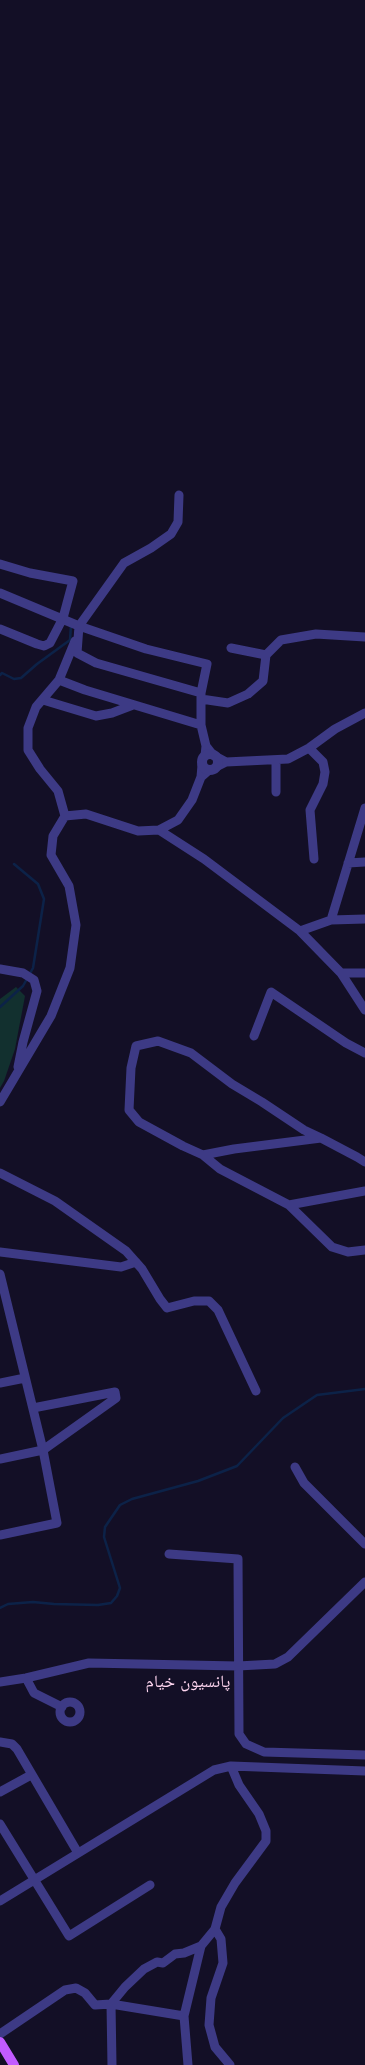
<!DOCTYPE html>
<html>
<head>
<meta charset="utf-8">
<style>
  body { margin:0 }
  canvas { display:block; background:#130f26 }
</style>
</head>
<body>
<canvas width="365" height="2065"></canvas>
<script>
const ctx = document.querySelector('canvas').getContext('2d');
ctx.lineJoin = 'round';
function paint(path, color) {
  ctx.fillStyle = color;
  ctx.fill(path, 'evenodd');
}
function toPath(rows) {
  const path = new Path2D();
  for (const r of rows) {
    if (r.length === 3) {
      path.moveTo(r[0] + r[2], r[1]);
      path.arc(r[0], r[1], r[2], 0, 2 * Math.PI);
      continue;
    }
    path.moveTo(r[0], r[1]);
    for (let i = 2; i < r.length; i += 2) path.lineTo(r[i], r[i + 1]);
  }
  return path;
}
function strokePath(path, color, width, dash) {
  ctx.strokeStyle = color;
  ctx.lineWidth = width;
  ctx.lineCap = dash ? 'butt' : 'round';
  ctx.setLineDash(dash || []);
  ctx.stroke(path);
}
function drawText(font, color, halo, rows, align = 'center') {
  ctx.font = font + ' Jost,"Noto Naskh Arabic",sans-serif';
  ctx.lineWidth = 3.5;
  ctx.setLineDash([]);
  ctx.textBaseline = 'middle';
  ctx.strokeStyle = halo;
  ctx.fillStyle = color;
  for (const [text, x, y, turn = 0] of rows) {
    ctx.save();
    ctx.translate(x, y);
    ctx.rotate((+turn || 0) * Math.PI / 180);
    ctx.textAlign = isNaN(turn) ? turn : align;
    if (halo) ctx.strokeText(text, 0, 0);
    ctx.fillText(text, 0, 0);
    ctx.restore();
  }
}
paint(toPath([
  [16,987,25,996,15,1049,4,1081,0,1088,0,999]
]), '#12302f');
strokePath(toPath([
  [0,675,2,673,14,679,21,678,37,664,70,640,71,625],
  [0,1007,23,986,33,968,44,899,38,884,14,864],
  [0,1608,8,1604,33,1602,54,1604,98,1605,111,1603,117,1596,120,1588,104,1537,105,1527,120,1505,132,1499,198,1481,237,1466,283,1418,317,1395,365,1389]
]), '#0c2248', 2.5);
strokePath(toPath([
  [179,495,178,522,171,534,151,548,124,563,79,626,77,653,96,663,201,693],
  [0,564,30,573,73,581,63,618,50,643,44,646,37,644,0,629],
  [0,593,79,626,146,649,207,664,201,693,201,725,206,746,205,756],
  [231,648,266,655,281,640,316,634,365,637],
  [59,680,85,690,201,725],
  [201,699,228,703,248,694,263,681,266,655],
  [43,700,96,716,112,713,133,705],
  [206,746,213,755,226,762],
  [309,748,323,762,325,772,323,784,310,810,314,859],
  [216,767,226,762,288,759,309,748,335,729,365,713],
  [201,777,202,765],
  [276,792,276,760],
  [65,816,58,791,40,769,28,750,28,728,36,707,59,680,75,641],
  [159,830,204,859,300,931,341,973,365,1010],
  [348,863,365,862],
  [331,920,365,919],
  [300,931,331,920,365,808],
  [0,969,23,973,34,980,37,991,23,1042,18,1067],
  [341,973,365,973],
  [254,1036,271,992,346,1043,365,1053],
  [0,1102,51,1016,70,968,76,925,69,886,51,855,53,836,65,816,86,814,138,831,159,830,178,820,192,800,201,777,209,770],
  [321,1138,234,1149,203,1155,183,1146,139,1122,129,1110,131,1068,136,1046,158,1041,191,1053,232,1084,262,1102,304,1130,321,1138,357,1157,365,1162],
  [203,1155,220,1169,289,1205,332,1247,348,1252,365,1250],
  [0,1173,55,1201,126,1251,142,1269,160,1299,167,1308,194,1301,209,1301,218,1310,256,1391],
  [289,1205,365,1191],
  [0,1252,121,1267,136,1262],
  [0,1274,43,1450,57,1523,0,1535],
  [0,1383,25,1378],
  [0,1459,43,1450,116,1398,115,1392,33,1408],
  [295,1467,304,1483,365,1544],
  [169,1554,238,1559,239,1734,246,1744,264,1752,365,1755],
  [26,1678,34,1693,62,1707],
  [0,1682,26,1678,89,1663,238,1666,275,1664,288,1657,365,1582],
  [70,1712,10],
  [0,1742,12,1744,17,1749,78,1853],
  [0,1792,31,1775],
  [0,1824,69,1936,150,1885],
  [0,1901,214,1770,231,1766,365,1771],
  [0,2034,65,1990,76,1988,85,1993,95,2005,111,2004,184,2016],
  [112,2065,111,2004,125,1987,144,1969,157,1962,163,1963,175,1954,184,1953,201,1946],
  [188,2065,184,2016,201,1946,215,1929],
  [230,2065,215,2047,209,2025,211,1998,223,1963,221,1939,215,1929,221,1907,235,1883,266,1841,266,1831,259,1814,239,1785,231,1766]
]), '#3d3a85', 9);
strokePath(toPath([
  [210,762,8]
]), '#3d3a85', 10);
strokePath(toPath([
  [0,2042,14,2065]
]), '#c25bff', 10);
drawText('17px', '#ffd6f0', '#130f26', [
  ["پانسیون خیام",188,1683]
]);
</script>
</body>
</html>
